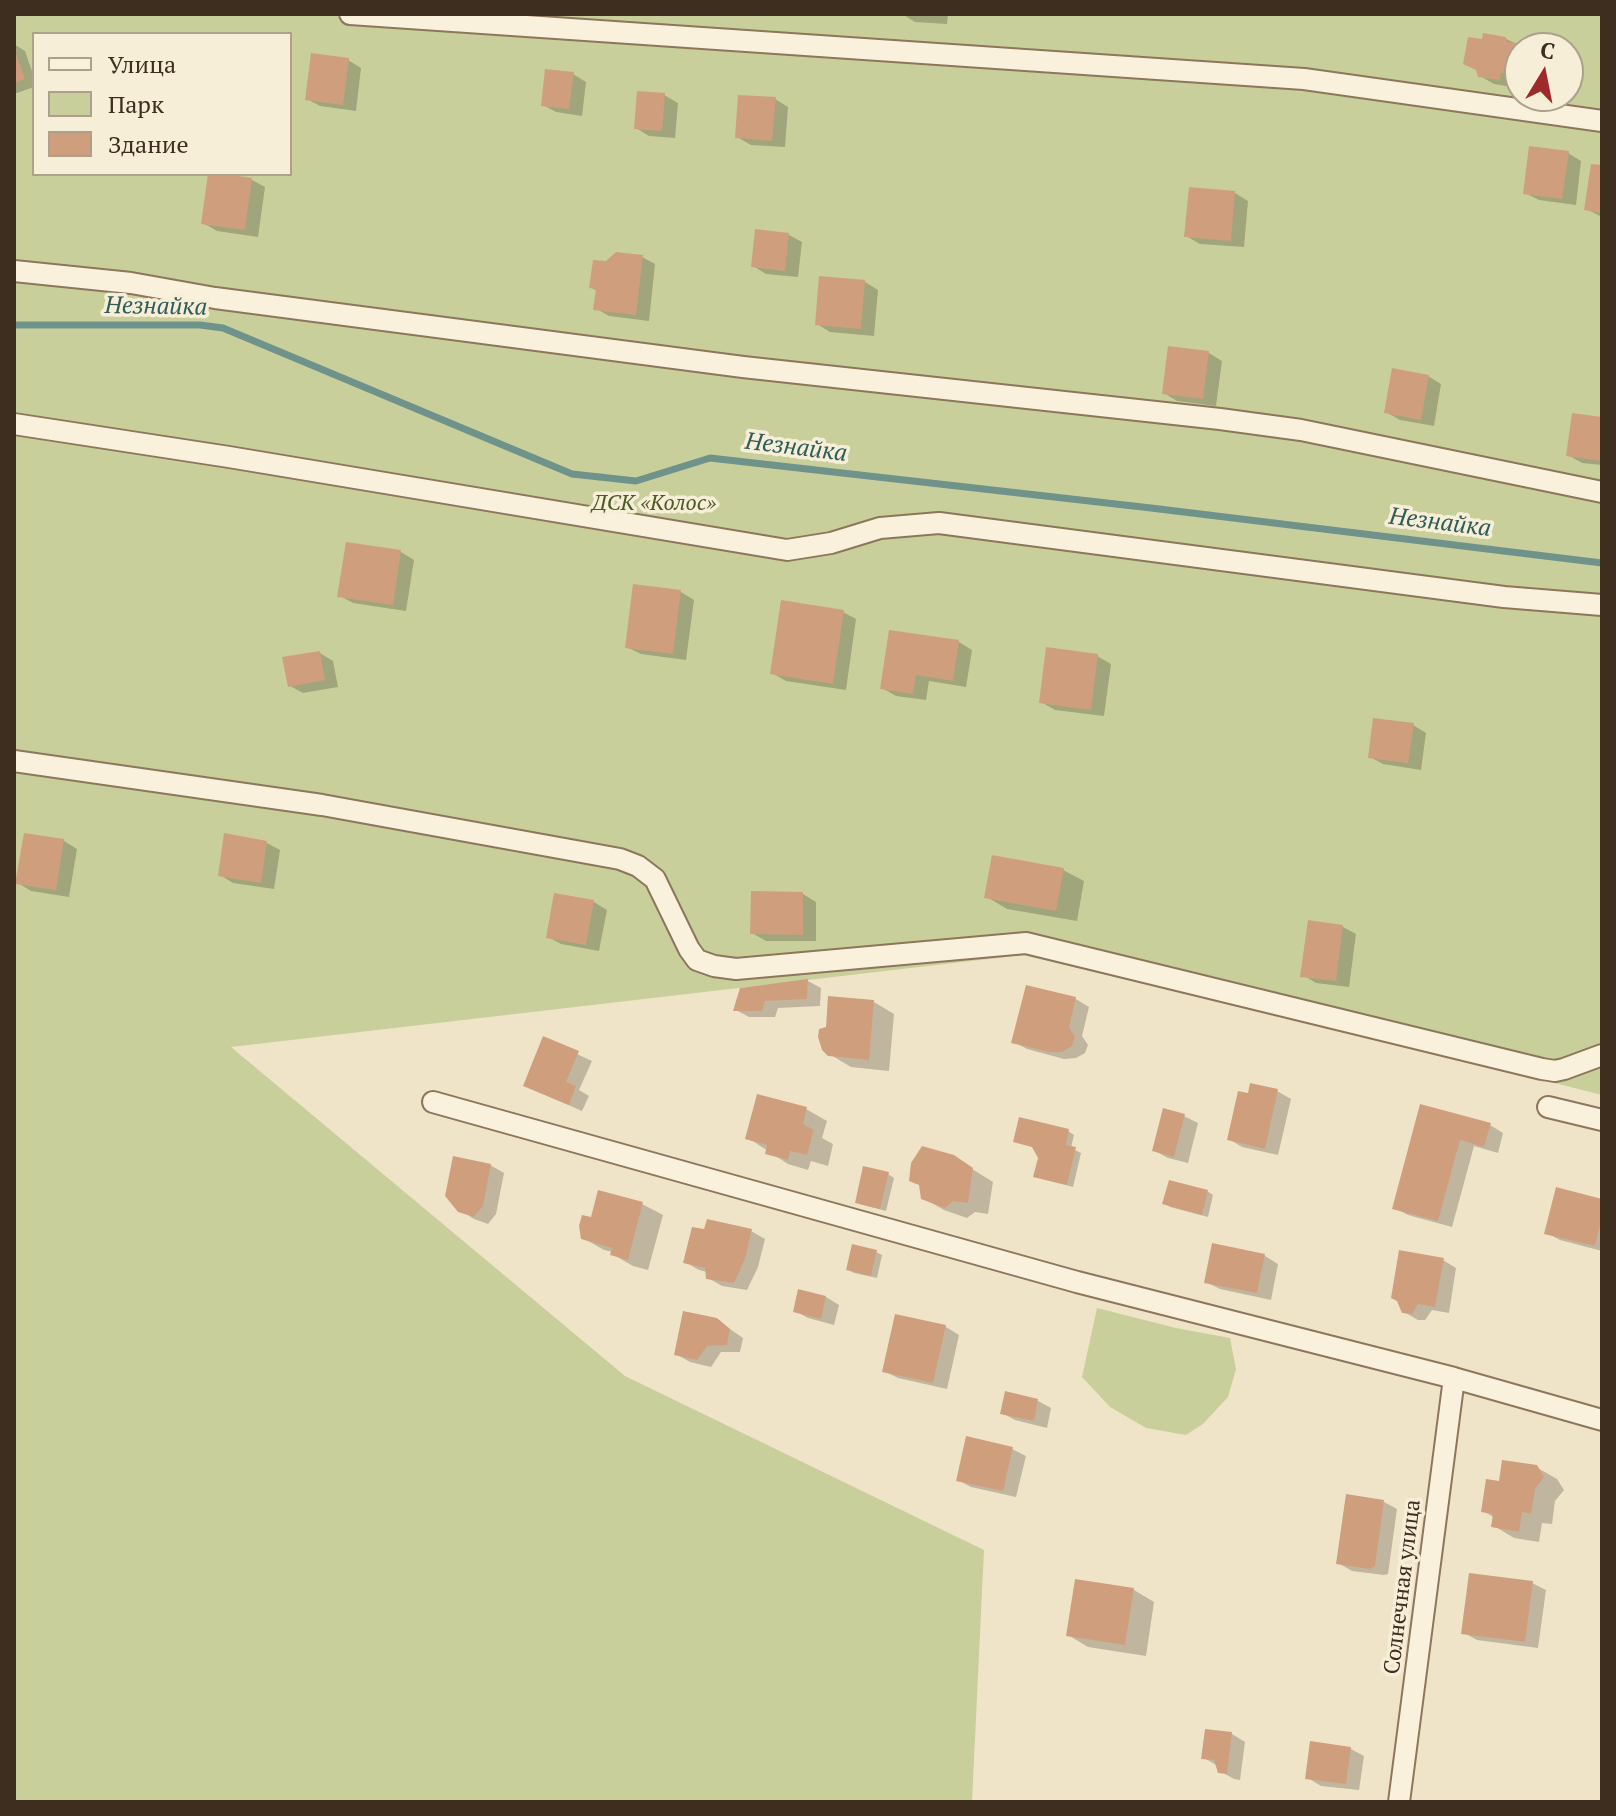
<!DOCTYPE html>
<html>
<head>
<meta charset="utf-8">
<style>
  body { margin:0 }
  #map { position:relative; width:1616px; height:1816px; overflow:hidden; background:#f0e4c8; font-family:"PT Serif",serif }
  canvas { display:block }
  .frame { position:absolute; inset:0; border:16px solid #3d2e20; pointer-events:none }
  .legend { position:absolute; left:32px; top:32px; width:260px; height:144px; box-sizing:border-box; background:#f7eed8; border:2px solid #ada18e; margin:0; padding:10px 14px; list-style:none; font-size:24px; color:#3d2e20 }
  .legend li { display:flex; align-items:center; gap:16px; height:40px }
  .legend b { width:40px; border:2px solid #ada18e }
  .north { position:absolute; left:1504px; top:32px; width:80px; height:80px; box-sizing:border-box; background:#f7eed8; border:2px solid #ada18e; border-radius:50%; rotate:10deg; font-size:22px; font-weight:700; line-height:32px; text-align:center; color:#3d2e20 }
  .north::after { content:''; display:block; margin:auto; width:28px; height:36px; background:#9e2a2b; clip-path:polygon(50% 0,100% 100%,50% 72%,0 100%) }
</style>
</head>
<body>
<div id="map">
<canvas width="1616" height="1816"></canvas>
<div class="frame"></div>
<ul class="legend">
<li><b style="height:10px;background:#faf1dc"></b>Улица</li>
<li><b style="height:22px;background:#c9cf9b"></b>Парк</li>
<li><b style="height:22px;background:#cf9f7d"></b>Здание</li>
</ul>
<div class="north">С</div>
</div>
<script>
const ctx = document.querySelector('canvas').getContext('2d');
ctx.lineJoin = 'round';
function paint(path, color) {
  ctx.fillStyle = color;
  ctx.fill(path, 'evenodd');
}
function toPath(rows) {
  const path = new Path2D();
  for (const r of rows) {
    path.moveTo(r[0], r[1]);
    for (let i = 2; i < r.length; i += 2) path.lineTo(r[i], r[i + 1]);
  }
  return path;
}
function strokePath(path, color, width, dash) {
  ctx.strokeStyle = color;
  ctx.lineWidth = width;
  ctx.lineCap = dash ? 'butt' : 'round';
  ctx.setLineDash(dash || []);
  ctx.stroke(path);
}
function drawText(font, color, halo, rows, align = 'center') {
  ctx.font = font + ' "PT Serif",serif';
  ctx.lineWidth = 7;
  ctx.setLineDash([]);
  ctx.textBaseline = 'middle';
  ctx.strokeStyle = halo;
  ctx.fillStyle = color;
  for (const [text, x, y, turn = 0] of rows) {
    ctx.save();
    ctx.translate(x, y);
    ctx.rotate((+turn || 0) * Math.PI / 180);
    ctx.textAlign = isNaN(turn) ? turn : align;
    if (halo) ctx.strokeText(text, 0, 0);
    ctx.fillText(text, 0, 0);
    ctx.restore();
  }
}
paint(toPath([
  [14,14,1602,14,1602,1095,1448,1056,1023,955,231,1047,625,1376,984,1550,972,1802,14,1802],
  [34,34,290,34,290,174,34,174],
  [1520,48,1568,48,1568,96,1520,96],
  [1097,1308,1176,1328,1230,1338,1236,1369,1228,1397,1203,1424,1186,1435,1146,1428,1110,1407,1082,1377]
]), '#c9cf9b');
paint(toPath([
  [902,14,948,14,947,24,915,22],
  [1506,39,1526,48,1520,48,1520,80,1514,79,1513,87,1494,84,1480,76],
  [14,44,25,51,34,77,34,87,14,94],
  [348,60,361,68,356,111,320,106,307,99],
  [573,74,586,82,582,116,556,112,543,105],
  [664,95,678,103,675,138,649,136,636,128],
  [775,99,788,107,785,147,751,145,737,137],
  [1568,153,1581,161,1576,205,1539,200,1525,193],
  [1602,167,1602,217,1586,209],
  [210,174,252,180,265,187,258,237,217,231,203,223],
  [1235,193,1248,201,1244,247,1200,244,1186,236],
  [789,235,802,242,798,277,766,274,753,266],
  [642,257,655,264,649,321,609,316,595,308,597,291,591,287,607,263],
  [865,282,878,290,874,336,830,332,817,324],
  [1169,348,1209,353,1222,361,1216,406,1177,401,1164,393],
  [1428,376,1441,384,1434,426,1400,420,1386,412],
  [1602,419,1602,465,1582,463,1568,455],
  [401,552,414,560,406,611,353,603,340,596],
  [681,592,694,600,686,660,641,654,627,647],
  [843,612,856,619,846,690,786,681,772,673],
  [959,642,972,650,966,687,929,681,926,700,896,696,882,688],
  [320,653,333,661,338,687,303,693,290,686],
  [1097,656,1111,664,1104,716,1055,710,1041,702],
  [1413,725,1426,733,1421,770,1383,764,1370,757],
  [25,835,64,841,77,849,69,897,31,891,18,883],
  [267,843,280,850,274,889,233,883,220,875],
  [1063,870,1084,881,1077,921,1007,909,987,897],
  [803,894,816,902,816,941,766,941,752,933],
  [594,902,607,910,599,951,561,944,548,937],
  [1343,927,1356,934,1349,987,1316,983,1303,975],
  [808,981,821,988,820,1006,778,1008,775,1017,749,1017,736,1010],
  [1027,987,1076,999,1089,1007,1082,1036,1088,1045,1085,1053,1076,1058,1064,1059,1027,1049,1014,1042],
  [874,1002,894,1014,889,1071,851,1067,829,1054],
  [544,1039,592,1061,579,1090,589,1096,582,1111,538,1092],
  [1277,1091,1291,1099,1278,1155,1242,1147,1229,1139],
  [1421,1107,1490,1125,1503,1133,1498,1153,1474,1146,1452,1227,1408,1215,1395,1208],
  [806,1109,827,1121,822,1138,833,1144,828,1166,811,1161,808,1170,788,1164,748,1138],
  [1184,1116,1198,1123,1188,1163,1168,1158,1155,1151],
  [1068,1131,1074,1135,1071,1148,1081,1153,1073,1187,1042,1179,1036,1176,1040,1158,1035,1148,1015,1141],
  [953,1157,993,1182,988,1214,975,1212,967,1218,944,1210,923,1198,921,1185],
  [490,1165,504,1173,496,1214,488,1224,474,1219,460,1210],
  [888,1174,894,1178,886,1211,863,1205,857,1202],
  [1207,1191,1213,1195,1208,1217,1170,1207,1164,1203],
  [1602,1201,1602,1251,1560,1240,1547,1233],
  [642,1204,663,1215,648,1270,633,1266,612,1254,613,1252,604,1250,583,1238,592,1220],
  [751,1231,765,1239,758,1267,747,1290,722,1286,708,1278,707,1272,699,1270,685,1262],
  [1214,1246,1265,1256,1278,1264,1271,1300,1220,1289,1206,1282],
  [876,1252,882,1255,877,1278,854,1273,848,1269],
  [1443,1260,1456,1268,1449,1313,1432,1310,1425,1320,1418,1320,1404,1312],
  [826,1297,839,1305,834,1325,808,1318,795,1311],
  [897,1316,946,1327,959,1335,947,1389,898,1378,884,1371],
  [717,1320,743,1338,740,1352,721,1352,711,1367,690,1362,676,1354],
  [1038,1401,1051,1408,1047,1428,1015,1420,1002,1413],
  [1012,1449,1026,1456,1016,1497,971,1487,958,1480],
  [1536,1467,1557,1479,1564,1490,1555,1501,1552,1524,1542,1523,1539,1542,1514,1538,1494,1526,1495,1518,1483,1511,1500,1484],
  [1384,1502,1397,1509,1388,1574,1384,1575,1352,1571,1338,1563],
  [1076,1581,1134,1590,1154,1602,1146,1656,1088,1647,1068,1635],
  [1532,1583,1546,1590,1538,1648,1477,1640,1464,1633],
  [1232,1734,1245,1742,1240,1780,1234,1779,1220,1771,1218,1766,1204,1758],
  [1351,1749,1364,1756,1359,1790,1321,1786,1308,1778]
]), '#0003');
strokePath(toPath([
  [14,325,200,325,223,328,572,474,636,481,710,458,1151,508,1602,563]
]), '#6f938a', 7);
paint(toPath([
  [1483,33,1506,37,1507,42,1523,44,1523,48,1520,48,1519,75,1501,73,1500,80,1478,77,1476,70,1463,64,1468,37,1482,39],
  [14,49,25,79,14,83],
  [311,53,349,58,343,105,305,100],
  [545,69,574,72,569,109,541,106],
  [637,91,665,93,662,131,634,129],
  [738,95,776,97,772,141,735,138],
  [1529,146,1569,151,1562,199,1523,194],
  [1591,164,1602,165,1602,213,1584,210],
  [208,174,225,174,252,178,245,230,201,224],
  [1189,187,1235,191,1231,241,1184,237],
  [755,229,789,233,785,271,751,267],
  [616,252,643,255,636,315,593,310,596,289,589,288,593,260,606,261],
  [819,276,865,280,861,329,815,325],
  [1168,346,1209,351,1203,399,1162,394],
  [1392,368,1429,375,1421,420,1384,413],
  [1572,413,1602,417,1602,461,1566,456],
  [346,542,401,550,393,605,337,597],
  [633,584,681,590,673,654,625,648],
  [781,600,844,610,833,684,770,674],
  [889,630,959,640,953,681,916,675,913,694,880,689],
  [1046,647,1098,654,1091,710,1039,703],
  [320,651,325,680,288,687,282,657],
  [1373,718,1414,723,1408,763,1368,758],
  [24,833,64,839,56,890,15,884],
  [224,833,267,841,261,883,218,876],
  [992,855,1064,868,1056,911,984,898],
  [751,891,803,892,803,935,750,934],
  [554,893,594,900,586,945,546,938],
  [1308,920,1343,925,1336,981,1300,977],
  [808,979,807,999,765,1001,762,1011,733,1011,740,988],
  [1026,985,1076,997,1069,1027,1075,1037,1072,1046,1062,1052,1049,1052,1011,1043],
  [828,996,874,1000,869,1060,828,1056,822,1050,818,1037,819,1029,826,1027],
  [543,1036,579,1051,566,1082,576,1086,569,1105,523,1086],
  [1250,1083,1278,1089,1265,1149,1227,1140,1238,1091,1248,1093],
  [757,1094,807,1107,803,1124,814,1130,807,1155,790,1151,788,1160,765,1154,767,1145,745,1139],
  [1420,1104,1491,1123,1484,1147,1460,1140,1438,1221,1392,1209],
  [1163,1108,1185,1114,1174,1157,1152,1151],
  [1019,1117,1069,1129,1066,1145,1076,1147,1067,1185,1033,1177,1038,1158,1032,1147,1013,1142],
  [922,1146,954,1155,973,1168,968,1203,953,1201,945,1208,921,1199,919,1185,909,1181,911,1163],
  [453,1156,491,1164,483,1206,474,1217,458,1212,445,1196],
  [863,1166,889,1172,880,1209,855,1203],
  [1169,1180,1208,1190,1202,1215,1162,1204],
  [1556,1187,1602,1199,1602,1217,1595,1246,1544,1234],
  [598,1190,643,1202,628,1260,610,1255,612,1248,581,1239,579,1226,582,1215,591,1217],
  [707,1219,752,1229,745,1259,734,1283,706,1279,705,1268,683,1263,692,1227,704,1229],
  [1212,1243,1265,1254,1257,1293,1204,1283],
  [852,1244,877,1250,871,1276,846,1270],
  [1399,1250,1444,1258,1435,1307,1418,1304,1412,1314,1402,1313,1397,1301,1391,1298],
  [798,1289,826,1296,821,1319,793,1312],
  [683,1311,717,1318,730,1329,727,1345,707,1346,697,1360,674,1355],
  [895,1314,946,1325,933,1383,882,1372],
  [1005,1391,1038,1399,1034,1421,1000,1414],
  [966,1436,1013,1447,1003,1491,956,1481],
  [1502,1460,1537,1465,1544,1477,1535,1489,1531,1514,1522,1512,1519,1532,1491,1527,1493,1514,1481,1512,1486,1479,1499,1481],
  [1346,1494,1384,1500,1375,1566,1370,1569,1336,1564],
  [1469,1573,1533,1581,1525,1642,1461,1634],
  [1075,1579,1134,1588,1125,1645,1066,1636],
  [1205,1729,1232,1732,1227,1774,1218,1773,1214,1760,1201,1759],
  [1310,1741,1351,1747,1346,1784,1305,1779]
]), '#cf9f7d');
const minor = toPath([
  [350,14,1304,79,1602,121],
  [14,271,131,283,215,298,743,367,1220,419,1301,430,1602,492],
  [14,424,229,457,787,550,831,543,880,528,939,523,1504,597,1602,605],
  [14,761,322,805,620,859,638,866,655,879,689,949,697,960,714,966,736,969,1026,943,1542,1069,1555,1071,1564,1069,1602,1055],
  [433,1102,1077,1282,1454,1378,1602,1420],
  [1548,1107,1602,1120],
  [1399,1802,1454,1378]
]);
strokePath(minor, '#8d765c', 24);
strokePath(minor, '#faf1dc', 20);
drawText('italic 22px', '#4d5a26', '#f7eed8', [
  ["ДСК «Колос»",654,504]
]);
drawText('22px', '#3d2e20', '#f7eed8', [
  ["Солнечная улица",1403,1587,-83]
]);
drawText('italic 24px', '#2f5d5a', '#f7eed8', [
  ["Незнайка",156,307,1],
  ["Незнайка",796,448,7],
  ["Незнайка",1440,523,7]
]);
</script>
</body>
</html>
